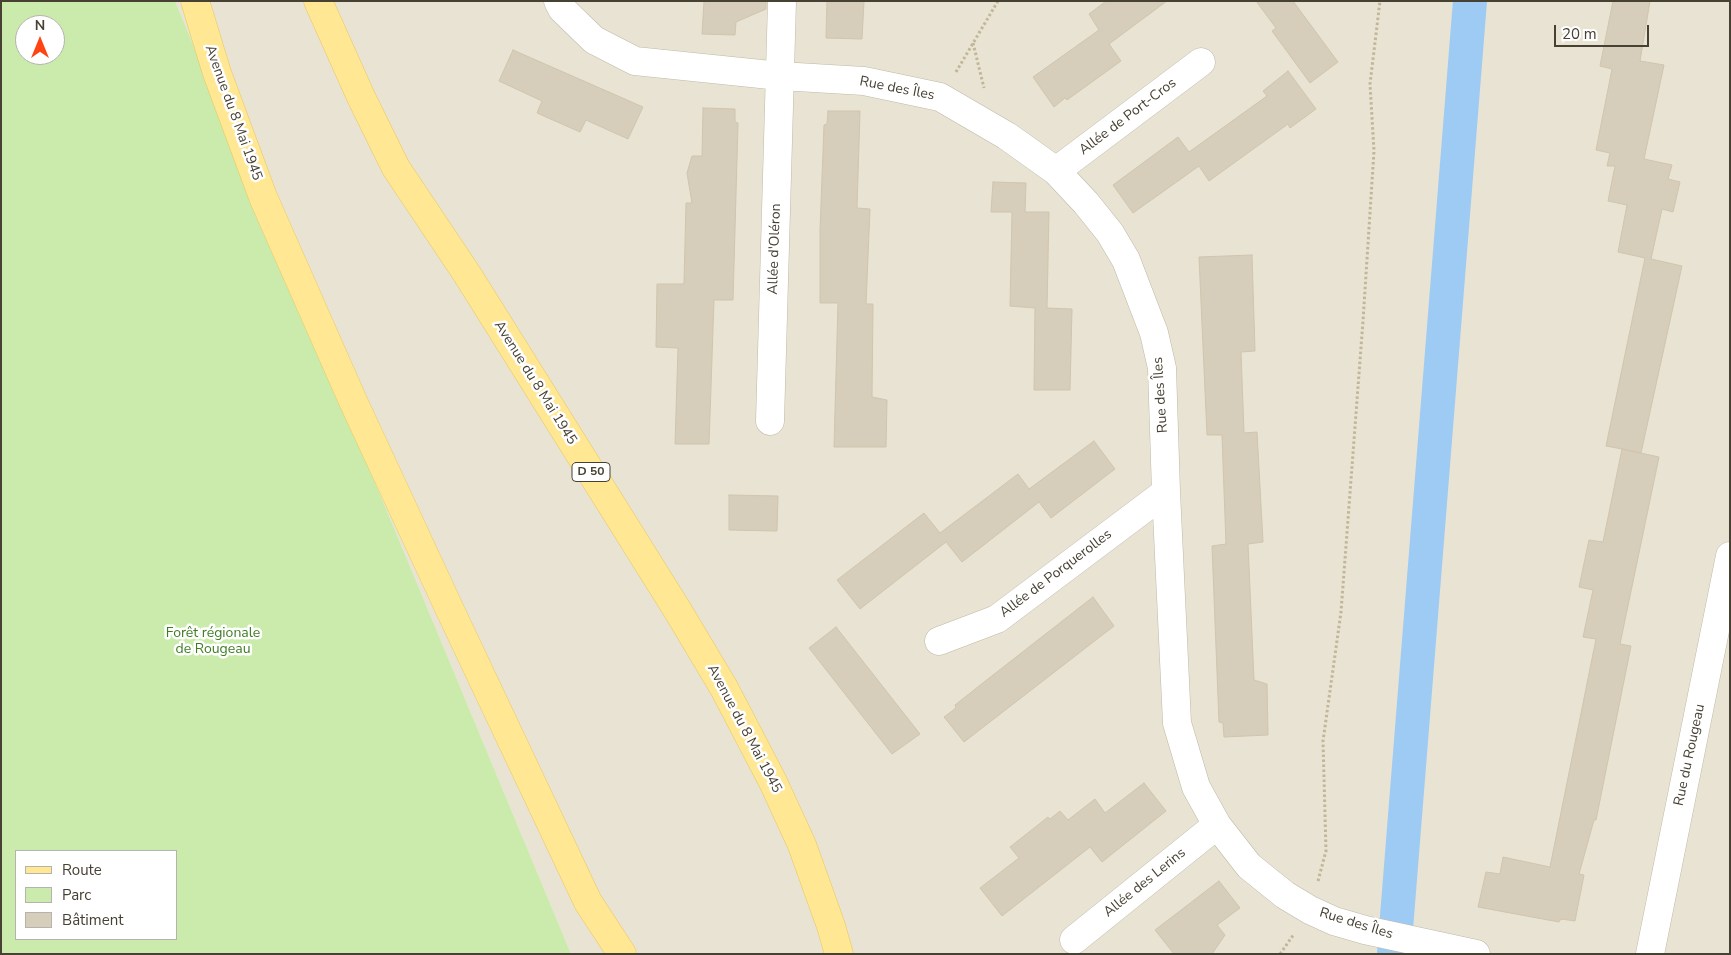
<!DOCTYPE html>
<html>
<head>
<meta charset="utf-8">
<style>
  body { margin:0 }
  #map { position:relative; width:1731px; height:955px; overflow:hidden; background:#f4f0e5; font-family:"Nunito Sans",sans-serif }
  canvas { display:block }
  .frame { position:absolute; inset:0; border:2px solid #474134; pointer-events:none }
  .legend { position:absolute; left:15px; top:850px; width:162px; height:90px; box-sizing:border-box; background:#fff; border:1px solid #b5b3ae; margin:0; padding:6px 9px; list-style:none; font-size:15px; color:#474134 }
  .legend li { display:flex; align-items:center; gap:10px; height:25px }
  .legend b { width:25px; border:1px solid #b5b3ae }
  .north { position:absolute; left:15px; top:15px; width:50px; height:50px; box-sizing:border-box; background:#fff; border:1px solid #b5b3ae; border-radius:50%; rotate:0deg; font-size:14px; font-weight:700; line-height:20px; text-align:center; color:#474134 }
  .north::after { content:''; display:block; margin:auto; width:18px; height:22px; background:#f41; clip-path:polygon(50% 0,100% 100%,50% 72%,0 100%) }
  .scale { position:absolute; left:1554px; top:25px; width:95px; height:22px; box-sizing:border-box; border:2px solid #474134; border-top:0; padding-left:6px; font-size:15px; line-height:18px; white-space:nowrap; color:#474134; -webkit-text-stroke:4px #fff; paint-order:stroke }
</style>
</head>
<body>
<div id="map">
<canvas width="1731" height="955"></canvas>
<div class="frame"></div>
<ul class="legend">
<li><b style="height:6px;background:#ffe793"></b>Route</li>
<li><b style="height:14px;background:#caebab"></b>Parc</li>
<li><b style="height:14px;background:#d6cdba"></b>Bâtiment</li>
</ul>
<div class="north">N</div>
<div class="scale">20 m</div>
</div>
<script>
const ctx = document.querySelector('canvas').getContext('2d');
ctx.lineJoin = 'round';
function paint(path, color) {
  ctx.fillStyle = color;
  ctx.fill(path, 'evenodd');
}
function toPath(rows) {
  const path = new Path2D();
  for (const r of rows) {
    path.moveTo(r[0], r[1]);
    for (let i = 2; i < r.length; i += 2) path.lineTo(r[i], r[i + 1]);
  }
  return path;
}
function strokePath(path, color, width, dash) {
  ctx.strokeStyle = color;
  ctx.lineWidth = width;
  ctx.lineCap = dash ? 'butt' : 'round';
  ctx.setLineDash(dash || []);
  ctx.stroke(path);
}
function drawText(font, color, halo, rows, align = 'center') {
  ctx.font = font + ' "Nunito Sans",sans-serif';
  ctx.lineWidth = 5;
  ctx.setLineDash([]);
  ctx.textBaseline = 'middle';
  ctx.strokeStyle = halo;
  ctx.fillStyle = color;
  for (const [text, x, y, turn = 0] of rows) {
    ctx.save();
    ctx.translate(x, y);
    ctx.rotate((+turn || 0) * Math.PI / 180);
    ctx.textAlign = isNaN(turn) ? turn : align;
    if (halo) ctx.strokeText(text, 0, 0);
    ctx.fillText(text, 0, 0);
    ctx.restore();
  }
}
paint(toPath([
  [175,1,1730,1,1730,954,571,954]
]), '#e8e3d3');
paint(toPath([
  [1,1,175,1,571,954,1,954],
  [25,25,55,25,55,55,25,55],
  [16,851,176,851,176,939,16,939]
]), '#caebab');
strokePath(toPath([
  [1394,954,1470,1]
]), '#9ecbf4', 34);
const building = toPath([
  [704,1,766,1,766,9,736,22,735,35,702,34,704,1],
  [827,1,864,1,862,39,826,38,827,1],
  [1106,1,1167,1,1109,44,1121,61,1067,100,1065,98,1054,107,1033,77,1099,30,1089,14,1106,1],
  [1256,1,1293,1,1338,62,1310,83,1272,31,1276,28,1256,1],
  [1613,1,1650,1,1640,61,1664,65,1644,159,1672,165,1668,179,1680,182,1673,212,1662,209,1651,259,1682,266,1641,453,1622,449,1659,457,1620,644,1631,646,1596,820,1594,820,1579,874,1584,875,1575,921,1561,919,1559,922,1478,907,1486,872,1500,874,1503,857,1550,867,1596,639,1583,637,1593,590,1579,587,1589,540,1603,542,1622,449,1606,446,1645,258,1618,252,1627,205,1608,201,1615,166,1607,166,1610,153,1596,150,1612,69,1600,66,1613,1],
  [513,50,643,107,628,139,586,120,580,132,537,113,542,101,499,81,513,50],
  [1288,71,1316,109,1290,128,1288,124,1209,181,1199,166,1133,213,1113,185,1178,137,1189,152,1267,96,1263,91,1288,71],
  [703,108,735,109,735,122,738,123,733,300,714,300,709,444,675,444,678,348,656,347,657,284,684,284,686,203,692,203,687,173,692,156,702,156,703,108],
  [828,111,860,111,857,208,870,209,866,304,873,304,872,397,887,400,886,447,834,447,838,303,820,303,820,231,824,125,827,124,828,111],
  [993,182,1026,183,1025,212,1049,212,1047,308,1072,309,1070,390,1034,390,1035,308,1010,306,1012,212,991,212,993,182],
  [1252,255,1255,351,1241,352,1244,433,1257,432,1263,542,1248,544,1254,680,1267,684,1268,735,1224,737,1223,723,1219,722,1212,546,1226,544,1222,435,1207,435,1199,257,1252,255],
  [1094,441,1115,469,1051,518,1039,502,962,562,946,542,860,609,837,580,924,513,940,533,1018,474,1029,489,1094,441],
  [729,495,778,496,777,531,729,530,729,495],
  [1093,597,1114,626,964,742,944,717,956,708,955,705,979,686,1093,597],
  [836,627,920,734,892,754,809,648,836,627],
  [1144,783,1166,811,1102,862,1090,847,1002,916,980,888,1019,858,1010,847,1048,817,1050,819,1060,811,1068,820,1095,799,1105,813,1144,783],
  [1219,881,1240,908,1217,925,1225,935,1212,954,1174,954,1155,930,1219,881]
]);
paint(building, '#d6cdba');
strokePath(building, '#d1c5ad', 1);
const minor = toPath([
  [558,1,562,9,594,40,635,61,780,76,864,81,940,97,1007,136,1056,171,1086,203,1110,233,1126,260,1154,333,1162,368,1166,492,1177,723,1196,787,1217,825,1249,866,1285,895,1310,910,1334,921,1365,930,1476,954],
  [1056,171,1201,62],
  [770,421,782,1],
  [939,641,997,619,1166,492],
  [1074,940,1217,825],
  [1650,954,1730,556]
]);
const major = toPath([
  [195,1,217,73,263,197,353,401,450,610,588,902,622,954],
  [318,1,361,97,396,168,467,274,678,611,724,688,773,782,802,845,831,926,839,954]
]);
strokePath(minor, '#c0b9a7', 29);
strokePath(major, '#eac95d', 29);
strokePath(toPath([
  [973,43,984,88],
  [956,72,998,1],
  [1318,881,1326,851,1323,741,1341,612,1363,321,1374,151,1370,84,1380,1],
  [1280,954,1294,934]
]), '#c2b698', 3, [2.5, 2.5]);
strokePath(minor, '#fff', 28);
strokePath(major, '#ffe793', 28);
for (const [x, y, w] of [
  [591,472,38]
]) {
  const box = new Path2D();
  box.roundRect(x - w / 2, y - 9.5, w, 19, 4);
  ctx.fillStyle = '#fff';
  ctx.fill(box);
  strokePath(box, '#474134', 1);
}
drawText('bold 12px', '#474134', null, [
  ["D 50",591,472]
]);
drawText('14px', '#474134', '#fff', [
  ["Rue des Îles",897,89,11],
  ["Avenue du 8 Mai 1945",233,113,70],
  ["Allée de Port-Cros",1128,117,-37],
  ["Allée d'Oléron",775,249,-88],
  ["Avenue du 8 Mai 1945",535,383,58],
  ["Rue des Îles",1161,395,-94],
  ["Allée de Porquerolles",1056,574,-37],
  ["Avenue du 8 Mai 1945",744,729,62],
  ["Rue du Rougeau",1690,755,-78],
  ["Allée des Lerins",1145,883,-39],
  ["Rue des Îles",1356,924,17]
]);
drawText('14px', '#407c24', '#fff', [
  ["Forêt régionale",213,634],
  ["de Rougeau",213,650]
]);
</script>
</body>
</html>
